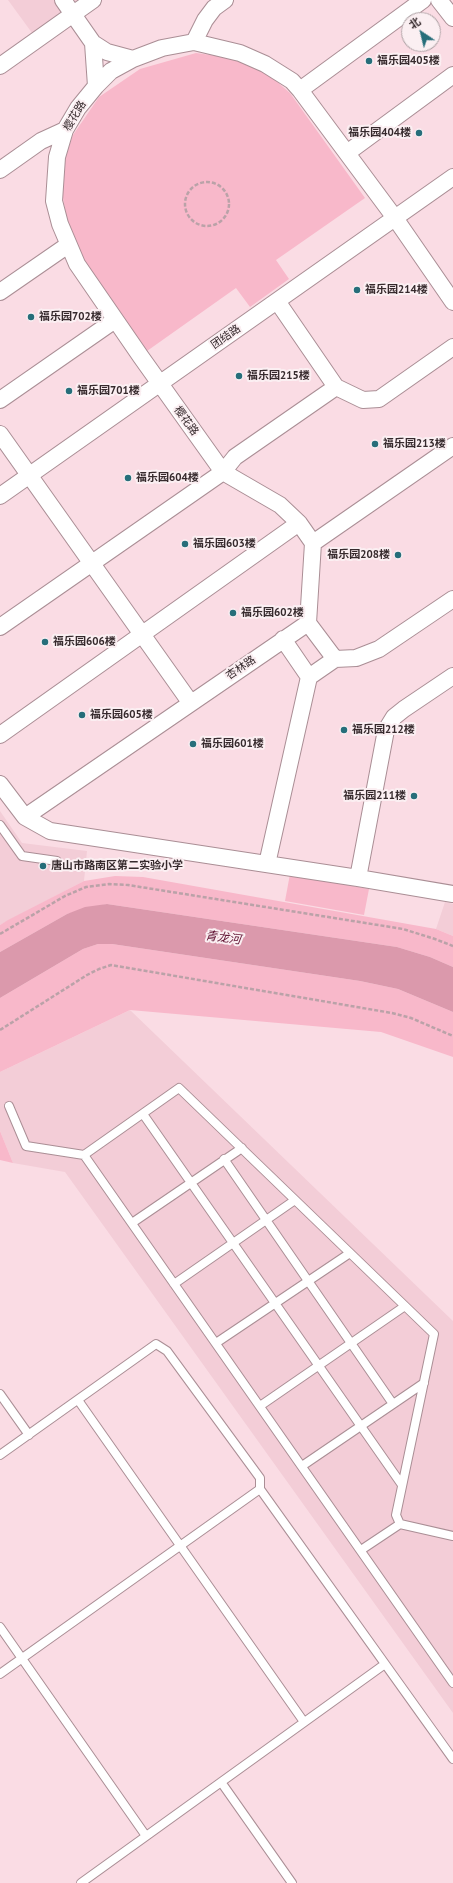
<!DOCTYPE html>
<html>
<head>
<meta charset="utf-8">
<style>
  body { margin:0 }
  #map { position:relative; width:453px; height:1883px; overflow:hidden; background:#fadce4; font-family:"PT Sans","Noto Sans SC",sans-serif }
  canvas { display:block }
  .north { position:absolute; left:401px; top:12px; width:40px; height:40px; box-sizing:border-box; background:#fbeff2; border:1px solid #aca0a3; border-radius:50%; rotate:325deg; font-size:11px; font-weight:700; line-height:16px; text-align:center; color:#362a2d }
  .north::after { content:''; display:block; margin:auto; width:14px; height:18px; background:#266e7a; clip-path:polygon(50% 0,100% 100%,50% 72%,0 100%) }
</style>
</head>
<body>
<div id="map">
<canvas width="453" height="1883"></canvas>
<div class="north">北</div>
</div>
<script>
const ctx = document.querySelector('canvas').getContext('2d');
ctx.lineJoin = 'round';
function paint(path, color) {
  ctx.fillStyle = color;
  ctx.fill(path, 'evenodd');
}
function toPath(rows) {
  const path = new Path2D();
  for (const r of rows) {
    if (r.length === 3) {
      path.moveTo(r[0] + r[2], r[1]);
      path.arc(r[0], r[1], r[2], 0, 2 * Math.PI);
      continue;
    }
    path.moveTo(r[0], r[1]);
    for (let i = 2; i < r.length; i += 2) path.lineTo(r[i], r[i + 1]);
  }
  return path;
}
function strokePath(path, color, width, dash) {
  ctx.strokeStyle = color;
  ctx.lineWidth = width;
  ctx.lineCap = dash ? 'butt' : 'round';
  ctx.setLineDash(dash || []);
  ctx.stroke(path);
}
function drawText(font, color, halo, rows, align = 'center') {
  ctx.font = font + ' "PT Sans","Noto Sans SC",sans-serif';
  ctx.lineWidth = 4;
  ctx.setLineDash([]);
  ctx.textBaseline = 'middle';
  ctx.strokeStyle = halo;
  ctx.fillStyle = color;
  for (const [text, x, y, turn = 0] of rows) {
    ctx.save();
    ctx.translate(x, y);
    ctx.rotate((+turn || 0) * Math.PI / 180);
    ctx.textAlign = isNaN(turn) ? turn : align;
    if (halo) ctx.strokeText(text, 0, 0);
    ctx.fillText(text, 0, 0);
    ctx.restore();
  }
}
paint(toPath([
  [8,0,87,0,35,37],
  [0,811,22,843,87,851,84,881,0,925],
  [445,902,453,904,453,936,436,929],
  [130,1010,453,1321,453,1713,65,1172,13,1163,0,1131,0,1072]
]), '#f3cdd7');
paint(toPath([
  [196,53,218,56,246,63,268,74,290,93,365,198,276,260,289,279,250,307,236,288,147,351,75,248,68,226,62,192,63,163,73,135,99,97,140,69],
  [290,874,369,889,364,915,285,901],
  [115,876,143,877,436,929,453,936,453,967,430,957,397,947,107,904,67,914,0,952,0,925,8,920,84,881],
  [98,944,112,944,360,981,398,989,453,1012,453,1057,381,1032,130,1010,0,1072,0,998,83,949],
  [0,1131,13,1163,0,1160]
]), '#f8b8ca');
paint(toPath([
  [107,904,397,947,430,957,453,967,453,1012,398,989,360,981,112,944,98,944,83,949,0,998,0,952,67,914,85,907]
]), '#db99ac');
const service = toPath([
  [0,825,22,856,57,861],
  [9,1106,26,1146,84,1155,179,1088,434,1334,396,1515,400,1524],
  [143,1114,402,1485],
  [84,1155,453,1683],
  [224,1159,393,1404],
  [132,1223,242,1148],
  [174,1284,295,1200],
  [216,1343,350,1253],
  [0,1394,29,1435],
  [78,1400,304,1722],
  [260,1406,405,1306],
  [0,1455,156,1344,167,1351,260,1478,260,1489,453,1759],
  [302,1466,424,1383],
  [361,1550,400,1524,453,1536],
  [0,1627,146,1836],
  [0,1674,260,1489],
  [221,1782,292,1883],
  [81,1883,385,1664]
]);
const minor = toPath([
  [63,0,93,43,107,52,133,59],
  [439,0,453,18],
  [194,42,205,20,214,8,225,0],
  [93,43,96,86],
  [0,66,93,0],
  [300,90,423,0],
  [347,153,453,75],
  [0,170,41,141,65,130],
  [0,292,68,245],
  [277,301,336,387,363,400,379,399,453,347],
  [0,400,115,320],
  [0,434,190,702],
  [0,496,453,177],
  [313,543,299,523,280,505,223,472,141,357,77,264,60,224,54,201,57,157,65,130,78,108,96,86,111,71,133,59,162,48,194,42,240,53,265,64,292,81,300,90,395,218,453,302],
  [313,543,453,446],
  [308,623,335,659,356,658,379,649,453,599],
  [308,623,313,543],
  [0,627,223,472,235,457,336,387],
  [283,639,309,677],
  [0,735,299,523],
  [0,784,25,817,50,831,358,878,453,894],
  [25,817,308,623],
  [267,864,309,677,335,659],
  [358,878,386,730,394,717,404,709,453,676]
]);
strokePath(service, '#aa8e95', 10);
strokePath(minor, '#aa8e95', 18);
strokePath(toPath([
  [207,204,22],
  [0,934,65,896,86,887,109,884,128,885,403,929,435,939,453,946],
  [0,1030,87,975,99,969,111,965,392,1013,411,1018,453,1036]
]), '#baa2a8', 2.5, [4, 2]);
strokePath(service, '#fff', 8);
strokePath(minor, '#fff', 16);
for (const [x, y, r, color] of [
  [369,61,4,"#266e7a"],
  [419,133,4,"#266e7a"],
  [357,290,4,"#266e7a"],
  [31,317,4,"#266e7a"],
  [239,376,4,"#266e7a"],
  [69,391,4,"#266e7a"],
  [375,444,4,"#266e7a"],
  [128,478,4,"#266e7a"],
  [185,544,4,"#266e7a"],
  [398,555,4,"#266e7a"],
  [233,613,4,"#266e7a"],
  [45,642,4,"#266e7a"],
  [82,715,4,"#266e7a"],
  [344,730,4,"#266e7a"],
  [193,744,4,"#266e7a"],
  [414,796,4,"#266e7a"],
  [43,866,4,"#266e7a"]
]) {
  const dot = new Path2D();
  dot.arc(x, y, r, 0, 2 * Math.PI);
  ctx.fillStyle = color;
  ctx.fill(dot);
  strokePath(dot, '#fbeff2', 1.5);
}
drawText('bold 11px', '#362a2d', '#fbeff2', [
  ["福乐园405楼",377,61],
  ["福乐园404楼",411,133,"right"],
  ["福乐园214楼",365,290],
  ["福乐园702楼",39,317],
  ["福乐园215楼",247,376],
  ["福乐园701楼",77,391],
  ["福乐园213楼",383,444],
  ["福乐园604楼",136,478],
  ["福乐园603楼",193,544],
  ["福乐园208楼",390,555,"right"],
  ["福乐园602楼",241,613],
  ["福乐园606楼",53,642],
  ["福乐园605楼",90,715],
  ["福乐园212楼",352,730],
  ["福乐园601楼",201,744],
  ["福乐园211楼",406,796,"right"],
  ["唐山市路南区第二实验小学",51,866]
], 'left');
drawText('11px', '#362a2d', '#fbeff2', [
  ["樱花路",75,116,-59],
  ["团结路",226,337,-35],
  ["樱花路",186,421,54],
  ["杏林路",241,668,-34]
]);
drawText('italic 12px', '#631636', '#fbeff2', [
  ["青龙河",223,938,7]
]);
</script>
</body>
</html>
